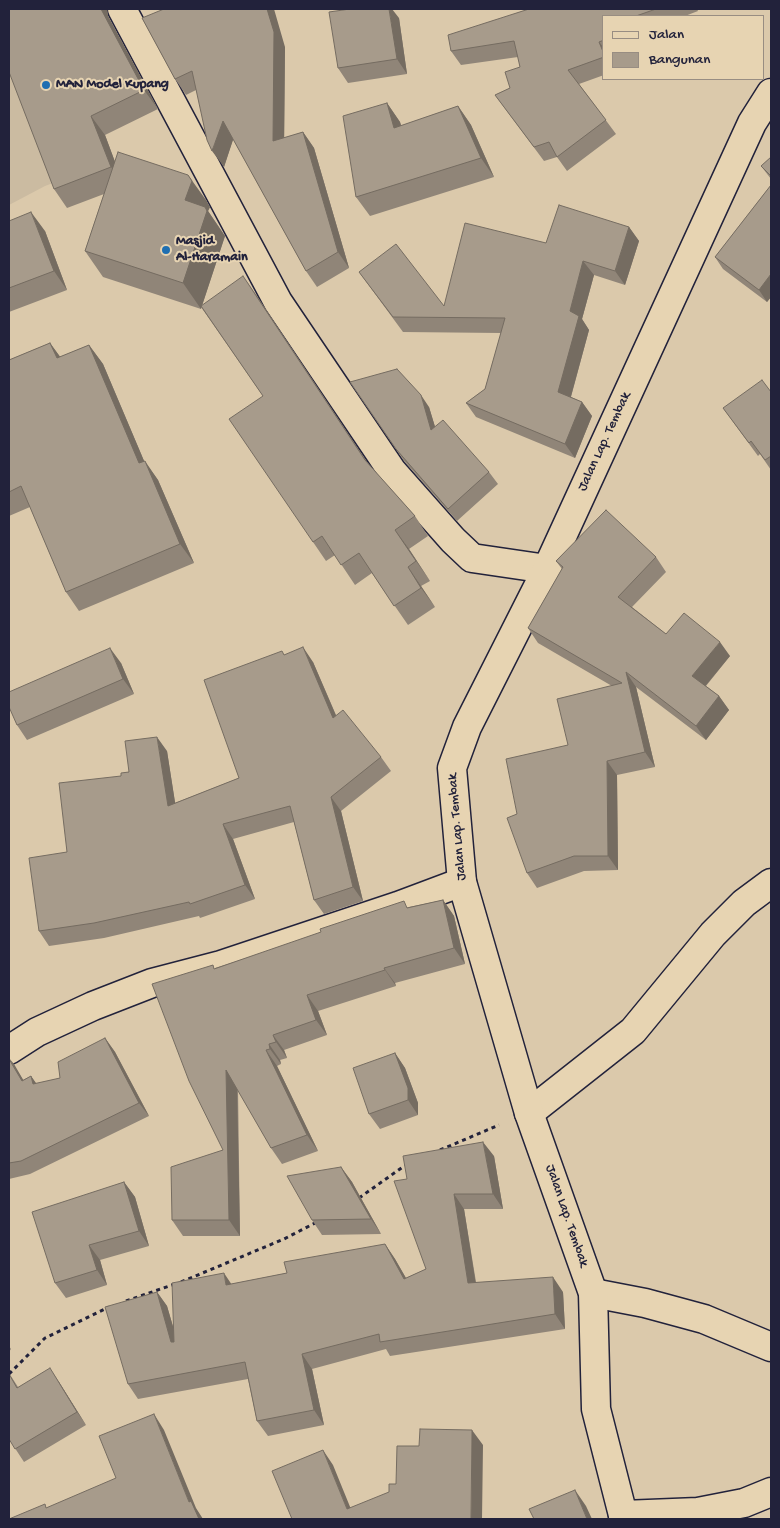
<!DOCTYPE html>
<html>
<head>
<meta charset="utf-8">
<style>
  body { margin:0 }
  #map { position:relative; width:780px; height:1528px; overflow:hidden; background:#dbc9ab; font-family:"Gochi Hand",sans-serif }
  canvas { display:block }
  .frame { position:absolute; inset:0; border:10px solid #22223b; pointer-events:none }
  .legend { position:absolute; left:602px; top:15px; width:162px; height:65px; box-sizing:border-box; background:#e7d4b2; border:1px solid #988d82; margin:0; padding:6px 9px; list-style:none; font-size:15px; color:#22223b }
  .legend li { display:flex; align-items:center; gap:10px; height:25px }
  .legend b { width:25px; border:1px solid #988d82 }
</style>
</head>
<body>
<div id="map">
<canvas width="780" height="1528"></canvas>
<div class="frame"></div>
<ul class="legend">
<li><b style="height:6px;background:#e7d4b2"></b>Jalan</li>
<li><b style="height:14px;background:#a79b8b"></b>Bangunan</li>
</ul>
</div>
<script>
const ctx = document.querySelector('canvas').getContext('2d');
ctx.lineJoin = 'round';
function fill(path, color) {
  ctx.fillStyle = color;
  ctx.fill(path, 'evenodd');
}
function poly(rows) {
  const path = new Path2D();
  for (const r of rows) {
    path.moveTo(r[0], r[1]);
    for (let i = 2; i < r.length; i += 2) path.lineTo(r[i], r[i + 1]);
  }
  return path;
}
function strokePath(path, color, width, dash) {
  ctx.strokeStyle = color;
  ctx.lineWidth = width;
  ctx.lineCap = dash ? 'butt' : 'round';
  ctx.setLineDash(dash || []);
  ctx.stroke(path);
}
function write(font, color, halo, rows, align = 'center') {
  ctx.font = font + ' "Gochi Hand",sans-serif';
  ctx.lineWidth = 4;
  ctx.setLineDash([]);
  ctx.textBaseline = 'middle';
  ctx.strokeStyle = halo;
  ctx.fillStyle = color;
  for (const [text, x, y, turn = 0] of rows) {
    ctx.save();
    ctx.translate(x, y);
    ctx.rotate((+turn || 0) * Math.PI / 180);
    ctx.textAlign = isNaN(turn) ? turn : align;
    if (halo) ctx.strokeText(text, 0, 0);
    ctx.fillText(text, 0, 0);
    ctx.restore();
  }
}
const built = poly([
  [9,9,108,162,45,186,9,205]
]);
const path = poly([
  [440,1150,499,1125],
  [359,1198,407,1164],
  [181,1282,284,1239,317,1222],
  [126,1301,175,1284],
  [9,1374,45,1338,109,1307]
]);
const street = poly([
  [122,9,278,302,392,471,453,540,472,558,547,569],
  [9,1050,37,1032,93,1006,152,983,221,965,398,906,462,882],
  [529,1113,633,1031,713,934,744,903,771,883],
  [593,1293,645,1303,704,1319,771,1347],
  [623,1515,698,1512,744,1503,771,1492]
]);
const secondary = poly([
  [624,1519,596,1409,593,1293,529,1113,462,882,452,768,467,727,547,569,752,123,771,93]
]);
const wall = poly([
  [9,9,107,9,108,16,158,109,105,135,115,162,206,200,210,207,208,211,225,236,202,305,257,296,368,464,415,516,428,536,409,549,430,581,421,586,435,607,408,625,372,573,355,585,335,555,326,561,313,542,263,396,201,307,201,309,103,277,85,251,104,194,67,208,54,189],
  [529,9,697,9,698,11,685,16,604,16,604,75,579,84,616,134,567,171,557,157,544,161,495,95,510,88,520,67,518,57,461,65,451,51],
  [142,18,285,47,284,138,303,132,314,148,349,268,317,287,306,271,233,139,224,167,196,90,186,95,175,79],
  [399,18,407,74,348,83,338,68],
  [387,103,400,122,401,126,458,106,471,125,494,177,370,216,356,197],
  [771,157,771,179,761,166],
  [771,185,771,297,767,302,723,269,715,257],
  [9,221,45,231,67,290,9,312],
  [629,227,639,241,625,285,594,275,582,319,589,330,571,397,582,402,592,416,575,458,476,417,466,403,485,389,501,333,403,332,359,272,444,306,546,243],
  [50,343,60,357,89,345,103,364,144,461,158,480,194,563,79,611,66,592,30,507,9,516,9,360],
  [350,382,429,407,435,427,489,472,498,484,457,521,404,461],
  [771,392,771,470,760,454,758,456,723,408],
  [656,557,666,572,632,607,666,634,730,656,706,686,719,696,729,710,706,740,636,687,655,767,617,775,618,870,584,871,537,888,527,873,517,814,612,686,538,643,528,628,562,569,556,561],
  [284,655,313,662,336,715,381,757,391,771,341,811,363,901,324,914,314,900,294,822,233,839,255,899,200,918,199,916,104,938,49,946,39,931,67,852,121,776,167,751,175,803,239,778],
  [121,663,134,694,27,740,17,725],
  [443,900,454,916,465,964,395,983,396,986,318,1011,327,1035,284,1050,287,1058,280,1060,281,1064,277,1066,318,1151,282,1164,271,1148,238,1089,240,1236,183,1236,172,1220,223,1150,215,968,409,907],
  [105,1038,115,1052,149,1116,30,1174,9,1179,9,1058,23,1080,31,1076,36,1084,60,1078],
  [395,1053,405,1068,418,1103,418,1115,380,1129,369,1114],
  [494,1156,503,1209,464,1209,476,1282,563,1292,565,1329,390,1356,386,1349,312,1369,324,1425,268,1436,257,1421,248,1379,138,1399,128,1384,157,1292,167,1306,174,1330,231,1284,287,1273,385,1244,395,1259,406,1278,426,1269,407,1179],
  [341,1167,352,1182,381,1234,322,1235,312,1220],
  [124,1182,135,1197,149,1246,100,1260,107,1285,66,1298,55,1283],
  [9,1346,11,1349,9,1352],
  [9,1373,18,1387,59,1382,86,1425,24,1462,9,1439]
]);
const shadedWall = poly([
  [101,9,107,9,108,16,158,109,144,90],
  [267,9,274,9,285,47,284,157,273,141],
  [389,9,392,9,399,18,407,74,397,59],
  [599,42,604,48,604,54],
  [387,103,400,122,408,147,394,128],
  [458,106,471,125,494,177,481,158],
  [91,116,105,135,124,186,111,167],
  [223,121,234,137,224,167,212,151],
  [303,132,314,148,349,268,338,252],
  [188,175,206,200,210,207,208,211,225,236,201,309,183,283,185,200],
  [31,212,45,231,67,290,54,271],
  [629,227,639,241,625,285,615,271],
  [583,261,594,275,582,319,589,330,568,407,558,392,570,311],
  [771,274,771,297,767,302,759,290],
  [243,276,257,296,379,480,365,460],
  [50,343,64,362,57,358],
  [89,345,103,364,153,482,139,463],
  [421,395,429,407,440,443,431,430],
  [582,402,592,416,575,458,565,444],
  [145,461,158,480,194,563,180,544],
  [395,530,409,549,430,581,416,561],
  [408,567,421,586,435,607,421,588],
  [720,642,730,656,702,690,692,676],
  [303,647,313,662,343,732,333,718],
  [110,648,121,663,134,694,123,679],
  [626,672,636,687,655,767,645,752],
  [719,696,729,710,706,740,696,726],
  [157,737,167,751,178,821,168,806],
  [607,761,617,775,618,870,608,856],
  [331,797,341,811,363,901,353,887],
  [223,824,233,839,255,899,245,885],
  [443,900,454,916,465,964,454,948],
  [384,968,395,983,396,986,385,970],
  [307,995,318,1011,327,1035,316,1020],
  [273,1035,284,1050,287,1058,276,1042],
  [105,1038,115,1052,149,1116,139,1103],
  [269,1044,280,1060,281,1064,270,1049],
  [266,1050,277,1066,318,1151,307,1135],
  [395,1053,405,1068,418,1103,418,1115,408,1100],
  [9,1058,14,1064,32,1095,22,1081],
  [226,1070,237,1085,240,1236,229,1220],
  [31,1076,41,1090,33,1084],
  [483,1142,494,1156,503,1209,493,1194],
  [341,1167,352,1182,381,1234,371,1219],
  [124,1182,135,1197,149,1246,139,1231],
  [454,1194,464,1209,478,1298,468,1283],
  [385,1244,395,1259,415,1294,404,1279],
  [89,1245,100,1260,107,1285,97,1270],
  [224,1273,234,1288,226,1285],
  [553,1277,563,1292,565,1329,555,1314],
  [157,1292,167,1306,182,1357,171,1342],
  [302,1354,312,1369,324,1425,314,1410],
  [50,1368,59,1382,86,1425,77,1412],
  [154,1414,164,1430,196,1508,203,1519,199,1519,189,1502],
  [472,1430,483,1445,482,1519,471,1519],
  [323,1450,333,1465,355,1519,347,1509],
  [575,1490,586,1506,592,1519,587,1519]
]);
const building = poly([
  [9,9,101,9,144,90,91,116,111,167,54,189,9,72,9,9],
  [164,9,267,9,274,32,273,141,303,132,338,252,306,271,223,121,212,151,207,140,192,71,175,79,142,18,164,9],
  [350,9,389,9,397,59,338,68,329,12,350,9],
  [529,9,656,9,636,16,604,16,604,40,599,42,604,54,604,57,568,70,606,120,557,157,549,142,534,147,495,95,510,88,505,72,520,67,514,41,451,51,448,35,529,9],
  [387,103,394,128,458,106,481,158,356,197,343,116,387,103],
  [118,152,188,175,192,181,185,200,205,207,207,211,183,283,85,251,118,152],
  [771,157,771,176,761,166,771,157],
  [771,185,771,274,759,290,715,257,771,185],
  [559,205,629,227,615,271,583,261,570,311,579,316,558,392,582,402,565,444,466,403,485,389,505,318,393,317,359,272,396,244,444,306,465,223,546,243,559,205],
  [31,212,54,271,9,288,9,221,31,212],
  [243,276,365,460,415,516,395,530,416,561,408,567,421,588,394,606,359,553,341,565,322,536,313,542,229,419,263,396,201,306,243,276],
  [50,343,57,358,89,345,139,463,145,461,180,544,66,592,21,486,9,492,9,360,50,343],
  [397,369,421,395,431,430,443,420,489,472,448,509,396,449,350,382,397,369],
  [762,380,771,392,771,456,765,460,751,441,749,443,723,408,762,380],
  [606,510,656,557,618,597,666,634,684,613,720,642,692,676,719,696,696,726,626,672,645,752,607,761,608,856,574,856,527,873,507,818,517,814,506,759,568,745,557,699,622,683,528,628,563,567,556,561,606,510],
  [303,647,333,718,343,710,381,757,331,797,353,887,314,900,290,806,223,824,245,885,190,904,189,902,94,923,39,931,29,858,67,852,59,783,121,776,121,773,129,772,125,741,157,737,168,806,239,778,204,680,282,651,284,655,303,647],
  [110,648,123,679,17,725,9,707,9,692,110,648],
  [443,900,454,948,384,968,385,970,307,995,316,1020,273,1035,276,1042,269,1044,270,1049,266,1050,307,1135,271,1148,226,1070,229,1220,172,1220,171,1167,223,1150,189,1081,152,984,213,965,214,969,321,932,320,929,404,901,407,908,443,900],
  [105,1038,139,1103,21,1161,9,1163,9,1059,22,1081,31,1076,33,1084,60,1078,58,1062,105,1038],
  [395,1053,408,1088,408,1100,369,1114,353,1068,395,1053],
  [483,1142,493,1194,454,1194,468,1283,553,1277,555,1314,380,1342,379,1334,302,1354,314,1410,257,1421,245,1362,128,1384,105,1307,157,1292,171,1342,174,1342,172,1283,224,1273,226,1285,287,1273,284,1262,385,1244,404,1279,426,1269,394,1181,407,1179,403,1156,483,1142],
  [341,1167,371,1219,312,1220,287,1176,341,1167],
  [124,1182,139,1231,89,1245,97,1270,55,1283,32,1212,124,1182],
  [50,1368,77,1412,15,1449,9,1439,9,1374,17,1388,50,1368],
  [154,1414,189,1502,191,1501,199,1519,9,1519,45,1504,46,1508,116,1478,99,1436,154,1414],
  [420,1429,472,1430,471,1519,292,1519,272,1471,323,1450,347,1509,389,1492,389,1484,396,1484,397,1446,419,1446,420,1429],
  [575,1490,587,1519,534,1519,529,1509,575,1490]
]);
const markers = [
  [46,85,5,"#1f6fb2"],
  [166,250,5,"#1f6fb2"]
];
const poiNames = [
  ["MAN Model Kupang",56,85],
  ["Masjid",176,242],
  ["Al-Haramain",176,258]
];
const streetNames = [
  ["Jalan Lap. Tembak",605,442,-65],
  ["Jalan Lap. Tembak",458,827,-95],
  ["Jalan Lap. Tembak",566,1216,71]
];
fill(built, '#cbbba1');
strokePath(street, '#22223b', 31);
strokePath(secondary, '#22223b', 31);
strokePath(path, '#22223b', 3, [4, 4]);
strokePath(street, '#e7d4b2', 28);
strokePath(secondary, '#e7d4b2', 28);
fill(wall, '#908578');
fill(shadedWall, '#756c61');
fill(building, '#a79b8b');
strokePath(building, '#756c61', 1);
for (const [x, y, r, color] of markers) {
  const dot = new Path2D();
  dot.arc(x, y, r, 0, 2 * Math.PI);
  ctx.fillStyle = color;
  ctx.fill(dot);
  strokePath(dot, '#e7d4b2', 2);
}
write('bold 14px', '#22223b', '#e7d4b2', poiNames, 'left');
write('14px', '#22223b', '#e7d4b2', streetNames);
</script>
</body>
</html>
